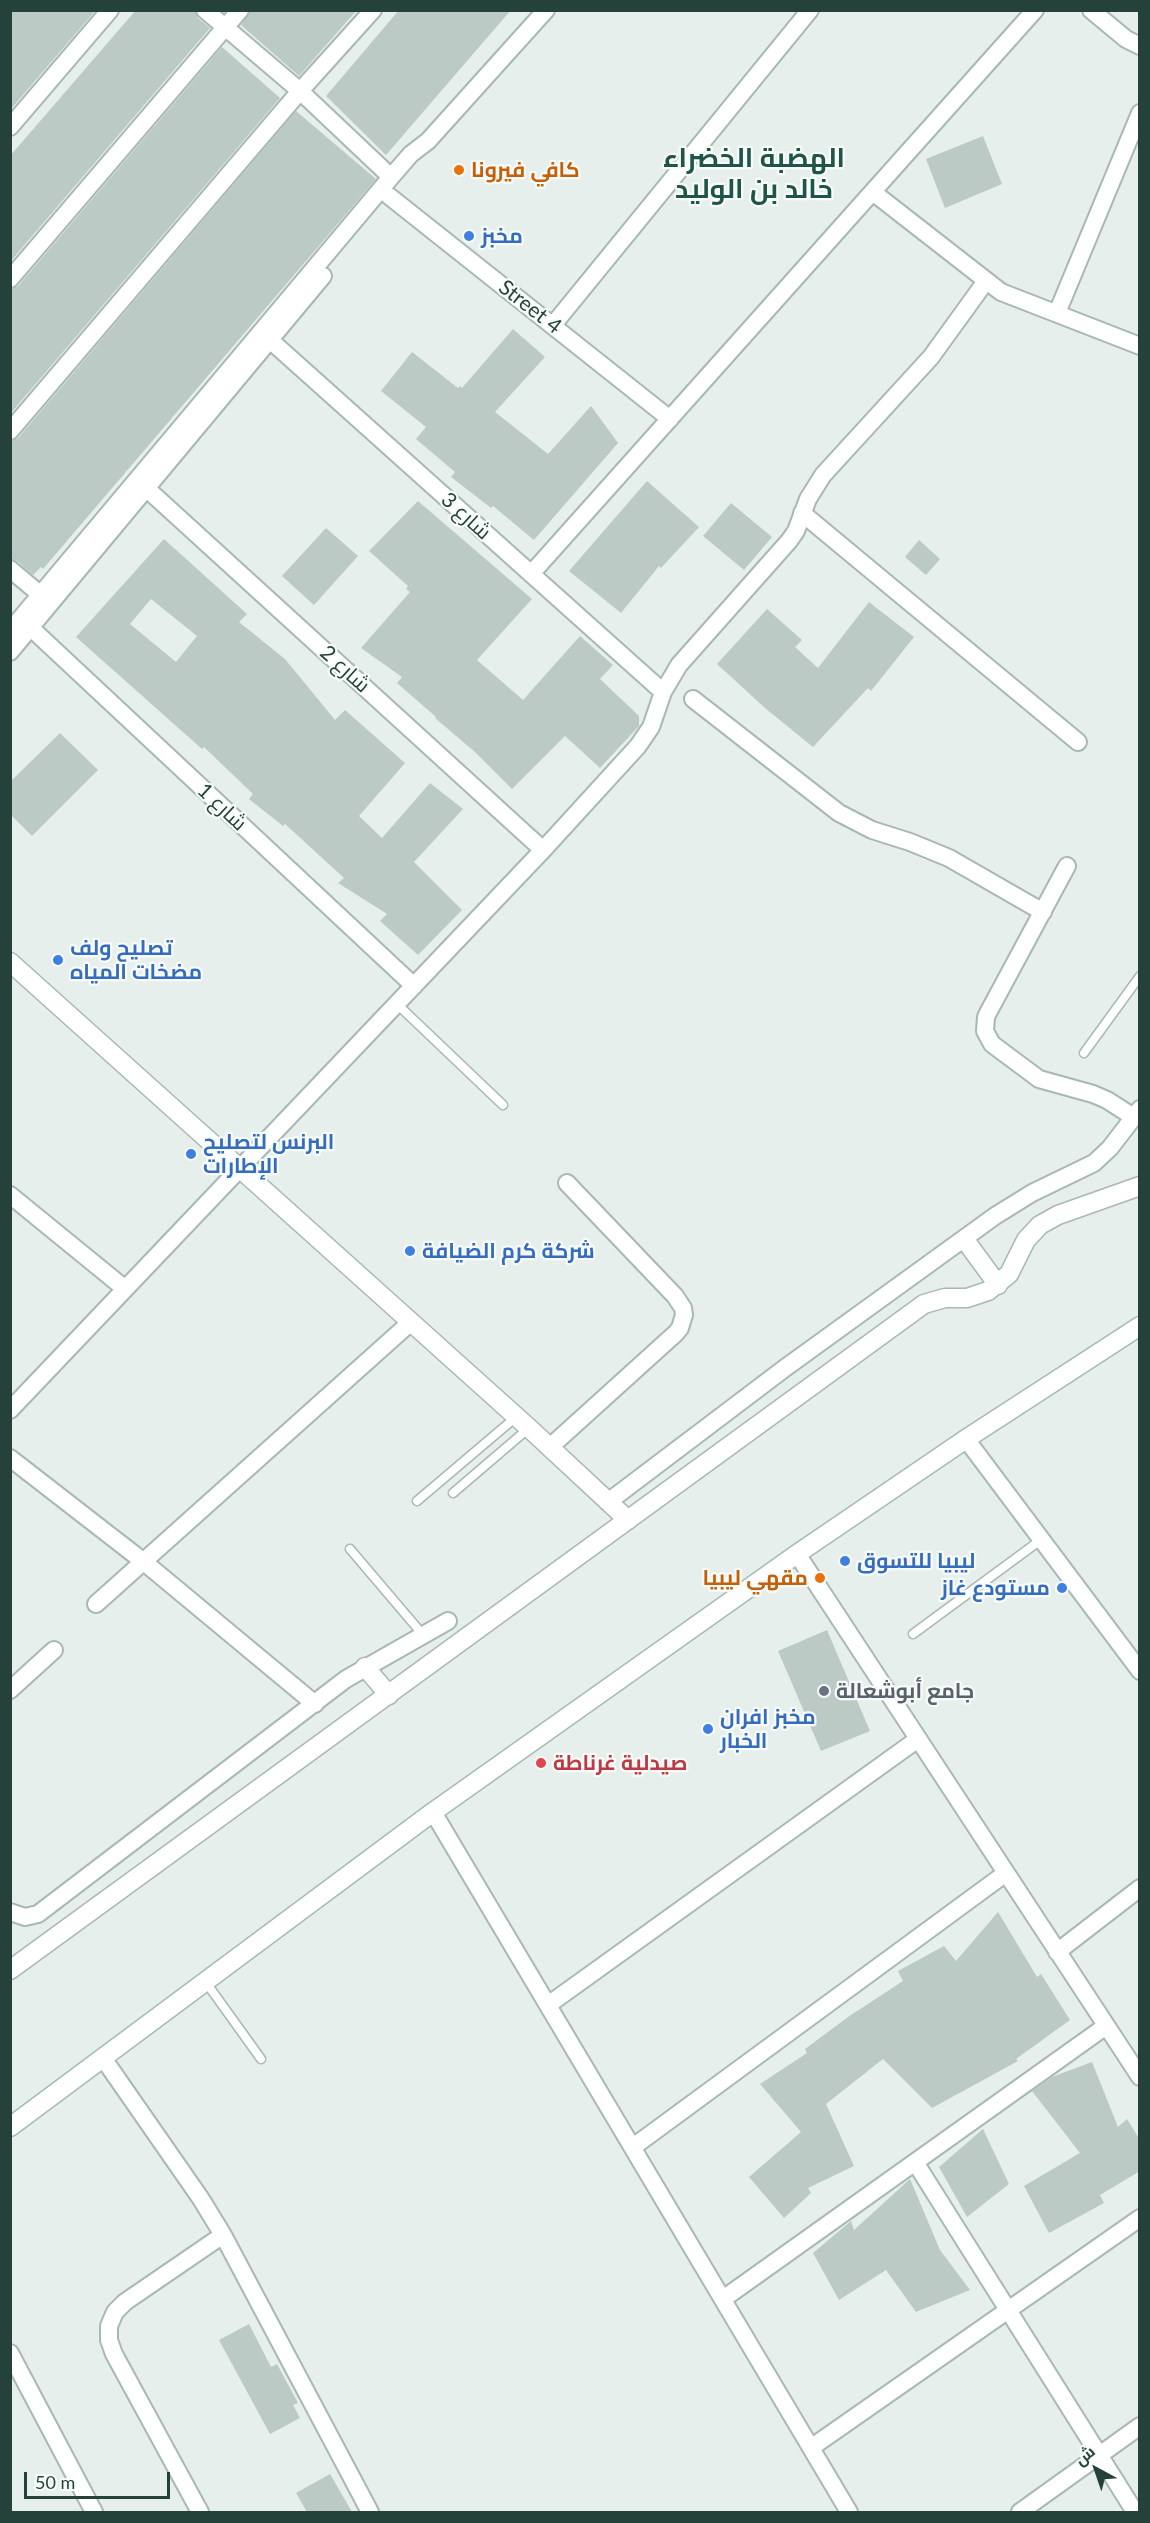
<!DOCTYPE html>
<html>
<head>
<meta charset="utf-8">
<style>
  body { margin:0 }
  #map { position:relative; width:1150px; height:2523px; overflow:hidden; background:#e6efeb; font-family:Lato,Cairo,sans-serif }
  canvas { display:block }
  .frame { position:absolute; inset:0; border:12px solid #24423a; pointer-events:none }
  .north { position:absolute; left:1066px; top:2439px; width:60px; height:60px; -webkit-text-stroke:4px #f7fbf9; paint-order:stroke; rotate:320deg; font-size:16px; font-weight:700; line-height:24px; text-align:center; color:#24423a }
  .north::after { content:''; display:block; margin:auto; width:21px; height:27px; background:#24423a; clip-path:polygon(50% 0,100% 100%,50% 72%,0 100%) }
  .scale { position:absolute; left:24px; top:2472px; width:146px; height:27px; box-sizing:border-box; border:3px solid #24423a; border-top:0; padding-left:8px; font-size:18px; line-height:21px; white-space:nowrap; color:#24423a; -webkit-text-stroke:4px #f7fbf9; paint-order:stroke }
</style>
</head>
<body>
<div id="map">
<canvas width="1150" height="2523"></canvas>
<div class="frame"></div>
<div class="north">ش</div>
<div class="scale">50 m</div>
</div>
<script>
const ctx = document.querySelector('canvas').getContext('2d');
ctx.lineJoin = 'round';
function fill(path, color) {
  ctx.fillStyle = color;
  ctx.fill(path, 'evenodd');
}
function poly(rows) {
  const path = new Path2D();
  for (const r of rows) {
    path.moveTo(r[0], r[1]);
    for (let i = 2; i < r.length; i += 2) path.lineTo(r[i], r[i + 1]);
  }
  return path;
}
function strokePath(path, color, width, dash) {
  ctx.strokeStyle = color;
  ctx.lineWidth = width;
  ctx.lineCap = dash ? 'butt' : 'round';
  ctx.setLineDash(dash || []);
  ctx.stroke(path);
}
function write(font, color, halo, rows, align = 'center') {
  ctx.font = font + ' Lato,Cairo,sans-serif';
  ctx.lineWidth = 4.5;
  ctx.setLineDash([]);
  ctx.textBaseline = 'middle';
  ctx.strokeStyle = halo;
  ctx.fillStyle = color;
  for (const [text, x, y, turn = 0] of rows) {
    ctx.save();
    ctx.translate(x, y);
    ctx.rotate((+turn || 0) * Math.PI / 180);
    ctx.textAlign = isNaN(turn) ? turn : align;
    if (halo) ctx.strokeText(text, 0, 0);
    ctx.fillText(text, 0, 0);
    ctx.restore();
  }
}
const building = poly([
  [10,10,96,10,10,110],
  [136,10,195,10,198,18,210,28,10,262,10,156],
  [250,10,357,10,299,76,241,25],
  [399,10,511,10,386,155,326,96],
  [222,47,280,98,10,414,10,289,18,286],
  [296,111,376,179,43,569,41,567,33,575,17,561,10,559,10,441,18,438],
  [983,136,1002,184,945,208,926,159],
  [513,329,545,357,495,412,548,454,591,406,618,443,534,540,493,506,491,508,451,477,455,472,416,439,426,427,381,391,412,352,458,388,460,386,462,388],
  [647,481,699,527,661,568,659,566,621,613,569,571],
  [418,501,532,599,477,660,523,700,580,636,613,665,600,679,639,716,639,726,600,768,565,736,512,789,475,752,435,718,436,717,397,683,402,677,361,648,410,592,406,589,408,586,369,551],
  [731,503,772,537,744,570,703,536],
  [326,528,358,556,314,605,282,576],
  [164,539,247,614,239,622,285,659,335,720,345,710,405,763,359,816,382,838,430,783,463,809,414,862,462,910,418,955,380,921,387,914,338,883,344,878,285,824,283,826,249,799,253,794,204,747,202,749,76,637],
  [151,599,197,636,176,662,130,624],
  [919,540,940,559,926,575,905,557],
  [869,602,914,637,871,691,868,688,813,747,765,708,717,664,767,609,802,640,795,647,818,668],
  [60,733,98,770,32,836,10,814,10,782],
  [827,1630,870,1731,821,1751,778,1651],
  [998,1912,1037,1977,1041,1974,1070,2020,1016,2059,1018,2061,932,2108,883,2059,826,2104,854,2166,808,2188,811,2193,784,2218,749,2177,801,2132,760,2084,807,2053,805,2049,848,2017,903,1981,898,1971,944,1946,956,1961],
  [1092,2062,1118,2127,1127,2119,1140,2140,1140,2171,1100,2195,1104,2203,1049,2233,1024,2186,1080,2153,1032,2091,1052,2077],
  [983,2129,1009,2184,967,2217,939,2167],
  [910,2179,940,2250,970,2290,916,2312,886,2270,839,2300,813,2253,851,2221,854,2230],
  [249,2324,271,2367,277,2364,298,2403,293,2405,300,2418,270,2434,219,2340],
  [330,2474,352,2512,307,2512,296,2493]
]);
const service = poly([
  [397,1004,503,1105],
  [1084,1053,1140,976],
  [453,1493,529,1428],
  [417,1501,516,1417],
  [350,1549,424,1636],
  [913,1634,1042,1539],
  [205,1981,261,2059]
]);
const minor = poly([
  [205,10,300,91,391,177],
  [1091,10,1126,39,1140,46],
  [10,127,110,10],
  [874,193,1001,292,1140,346],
  [389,196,670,419],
  [10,279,240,10],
  [1057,313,1140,113],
  [553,325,810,10],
  [270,340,663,692],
  [10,431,300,91,373,10],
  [146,488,543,850],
  [802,513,1078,742],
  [10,569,48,601],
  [531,574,1035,10],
  [31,628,414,986],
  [10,631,391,177,411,154,428,141,546,10],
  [10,652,323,276],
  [693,699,839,813,872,830,910,842,949,858,1043,912],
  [1067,866,989,1011,986,1017,985,1031,992,1044,1039,1079,1093,1094,1107,1100,1132,1116],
  [10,1195,124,1288],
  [10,1410,543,850,638,746,651,727,663,692,679,665,789,541,796,531,808,499,823,475,931,357,986,281],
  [966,1439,1140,1671],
  [550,1447,676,1333,680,1328,684,1315,683,1308,675,1296,567,1183],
  [10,1458,144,1562,315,1704],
  [608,1502,785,1368,995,1216,1032,1193,1094,1163,1110,1148,1140,1109],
  [797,1554,1140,2077],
  [96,1604,411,1322],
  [10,1690,54,1650],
  [433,1812,849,2512],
  [10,1912,25,1917,38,1914,346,1679,448,1621],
  [1057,1952,1140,1888],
  [548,2005,918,1739],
  [103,2058,201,2199,223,2235,370,2512],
  [633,2147,1006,1873],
  [915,2162,1135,2512],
  [723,2299,1106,2026],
  [10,2353,94,2512],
  [812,2447,1140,2218],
  [200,2512,114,2354,109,2340,109,2326,115,2312,125,2302,223,2235],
  [1020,2512,1140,2426]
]);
const tertiary = poly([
  [10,962,529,1428,628,1520],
  [965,1240,998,1285],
  [365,1667,389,1695],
  [10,1970,924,1304,945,1298,967,1298,988,1291,1009,1274,1026,1240,1040,1225,1058,1215,1140,1186]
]);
const secondary = poly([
  [10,2127,433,1812,797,1554,966,1439,1140,1326]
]);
const markers = [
  [459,170,6,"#e8710a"],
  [469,236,6,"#3f7fe0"],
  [58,960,6,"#3f7fe0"],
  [191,1154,6,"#3f7fe0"],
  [410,1251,6,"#3f7fe0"],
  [845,1561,6,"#3f7fe0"],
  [820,1578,6,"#e8710a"],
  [1062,1588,6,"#3f7fe0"],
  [824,1691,6,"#6b7280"],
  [708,1729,6,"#3f7fe0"],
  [541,1763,6,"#e0444e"]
];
const foodNames = [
  ["كافي فيرونا",471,170],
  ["مقهي ليبيا",808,1578,"right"]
];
const shopNames = [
  ["مخبز",481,236],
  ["تصليح ولف",70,948],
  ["مضخات المياه",70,972],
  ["البرنس لتصليح",203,1142],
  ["الإطارات",203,1166],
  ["شركة كرم الضيافة",422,1251],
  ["ليبيا للتسوق",857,1561],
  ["مستودع غاز",1050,1588,"right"],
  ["مخبز افران",720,1717],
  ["الخبار",720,1741]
];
const streetNames = [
  ["Street 4",530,307,38],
  ["شارع 3",466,516,42],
  ["شارع 2",345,669,42],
  ["شارع 1",222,807,43]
];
const worshipNames = [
  ["جامع أبوشعالة",836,1691]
];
const healthNames = [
  ["صيدلية غرناطة",553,1763]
];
const districtNames = [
  ["الهضبة الخضراء",754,158],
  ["خالد بن الوليد",754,189]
];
fill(building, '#bbcac4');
strokePath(service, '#a8b8b2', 11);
strokePath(minor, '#a8b8b2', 20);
strokePath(tertiary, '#a8b8b2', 21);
strokePath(secondary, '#a4bbb3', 21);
strokePath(service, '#fff', 8);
strokePath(minor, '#fff', 16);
strokePath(tertiary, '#fff', 18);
strokePath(secondary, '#fff', 18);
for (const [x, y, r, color] of markers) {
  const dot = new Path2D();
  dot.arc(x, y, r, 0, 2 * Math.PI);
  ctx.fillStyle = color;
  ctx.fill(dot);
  strokePath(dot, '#f7fbf9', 2);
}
write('bold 21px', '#c56008', '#f7fbf9', foodNames, 'left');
write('bold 21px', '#366cbe', '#f7fbf9', shopNames, 'left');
write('21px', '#24423a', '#f7fbf9', streetNames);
write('bold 21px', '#5b616d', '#f7fbf9', worshipNames, 'left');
write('bold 21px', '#be3a42', '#f7fbf9', healthNames, 'left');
write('bold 27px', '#1f5548', '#f7fbf9', districtNames);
</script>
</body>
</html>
